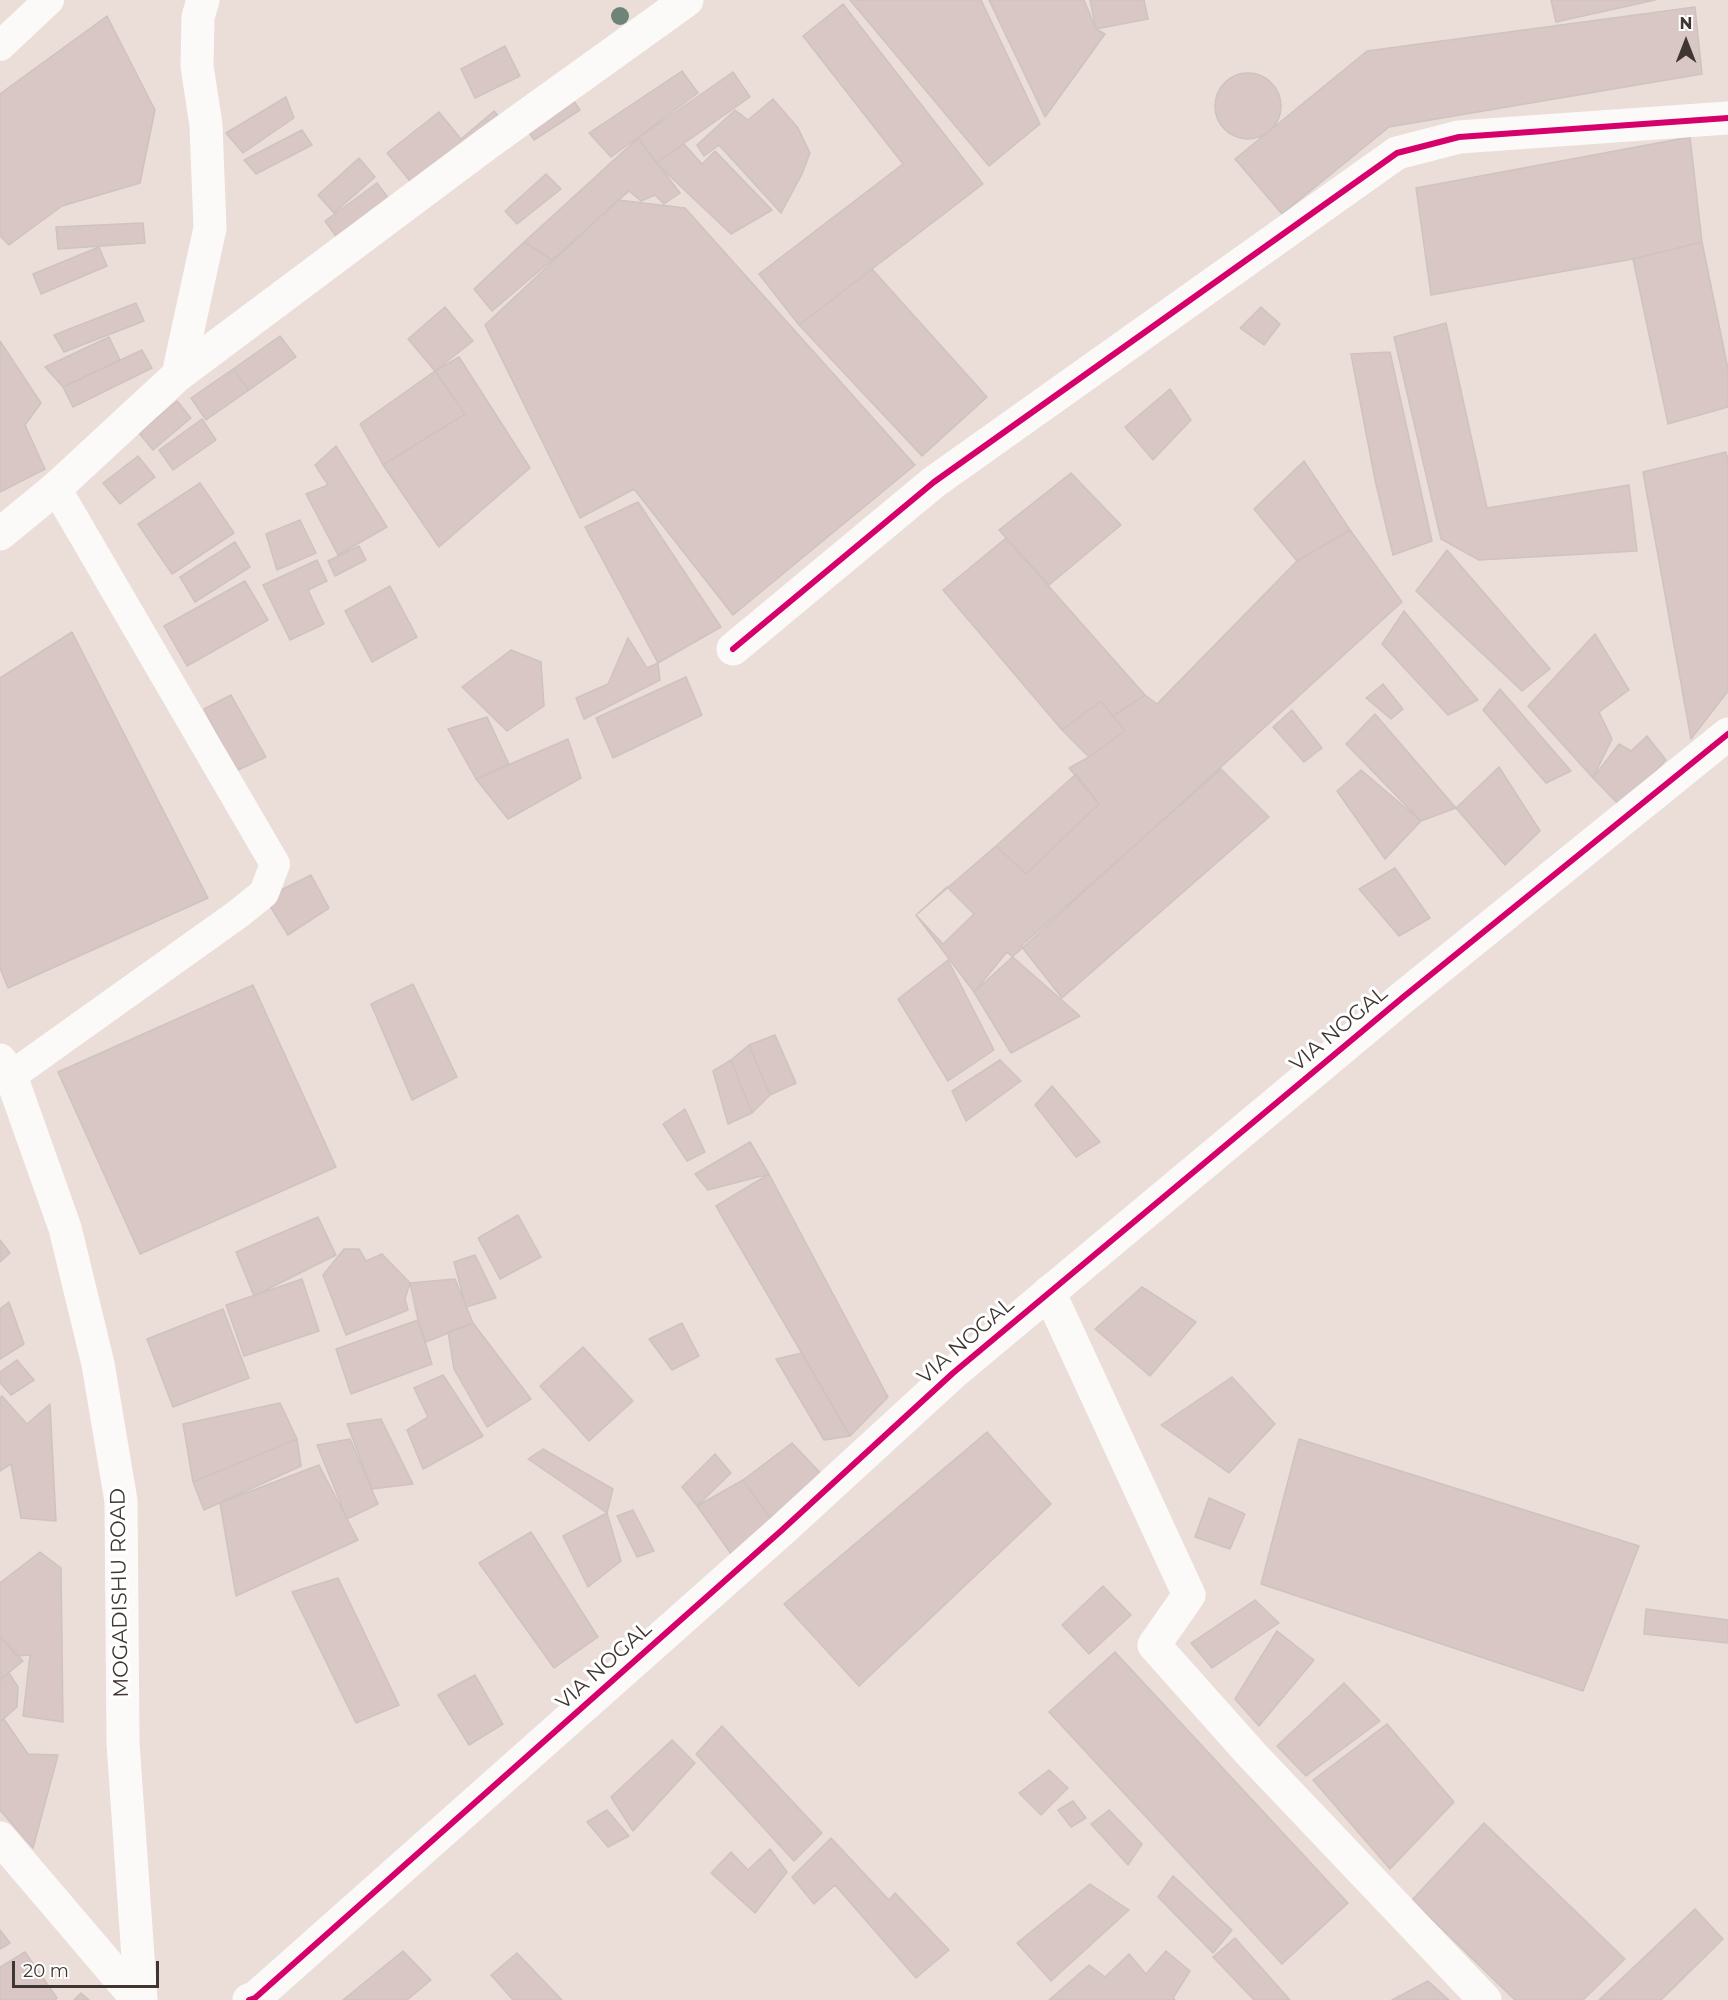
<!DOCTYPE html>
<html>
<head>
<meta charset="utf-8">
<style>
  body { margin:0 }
  #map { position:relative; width:1728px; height:2000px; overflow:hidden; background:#ebded9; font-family:Montserrat,sans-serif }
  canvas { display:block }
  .north { position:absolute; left:1656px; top:12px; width:60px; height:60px; -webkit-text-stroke:4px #fff; paint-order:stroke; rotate:0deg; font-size:16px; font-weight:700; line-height:24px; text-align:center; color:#3f3632 }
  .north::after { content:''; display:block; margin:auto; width:21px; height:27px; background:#3f3632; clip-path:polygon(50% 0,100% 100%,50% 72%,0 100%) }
  .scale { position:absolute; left:12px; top:1961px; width:147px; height:27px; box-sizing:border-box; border:3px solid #3f3632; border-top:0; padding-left:8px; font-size:18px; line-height:21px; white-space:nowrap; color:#3f3632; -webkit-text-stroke:4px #fff; paint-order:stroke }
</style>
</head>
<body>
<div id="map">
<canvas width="1728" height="2000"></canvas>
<div class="north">N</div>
<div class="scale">20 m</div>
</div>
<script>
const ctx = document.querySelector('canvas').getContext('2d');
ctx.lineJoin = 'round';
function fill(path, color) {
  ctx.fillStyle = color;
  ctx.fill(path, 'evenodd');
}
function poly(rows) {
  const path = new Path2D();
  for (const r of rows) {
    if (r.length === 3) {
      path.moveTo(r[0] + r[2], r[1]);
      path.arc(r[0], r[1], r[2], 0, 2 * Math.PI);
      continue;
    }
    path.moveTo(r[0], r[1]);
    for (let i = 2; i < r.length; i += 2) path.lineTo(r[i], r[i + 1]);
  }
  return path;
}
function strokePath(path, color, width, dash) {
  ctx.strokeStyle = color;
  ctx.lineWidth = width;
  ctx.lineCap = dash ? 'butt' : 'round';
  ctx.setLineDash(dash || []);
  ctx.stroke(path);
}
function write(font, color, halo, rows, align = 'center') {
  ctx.font = font + ' Montserrat,sans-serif';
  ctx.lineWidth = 6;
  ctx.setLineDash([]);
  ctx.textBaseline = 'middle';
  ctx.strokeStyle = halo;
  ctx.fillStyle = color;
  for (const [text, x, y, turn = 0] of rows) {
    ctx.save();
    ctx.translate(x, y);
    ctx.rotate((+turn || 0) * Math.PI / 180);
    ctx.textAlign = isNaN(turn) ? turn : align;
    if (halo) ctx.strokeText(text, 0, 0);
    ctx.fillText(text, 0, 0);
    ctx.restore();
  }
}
const building = poly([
  [850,0,981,0,1040,124,989,166,850,0],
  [989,0,1084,0,1096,29,1105,34,1045,117,989,0],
  [1090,0,1144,0,1148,19,1096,29,1090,0],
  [1551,0,1655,0,1556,22,1551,0],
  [843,4,983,184,799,325,759,274,903,164,803,36,843,4],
  [1695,7,1702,74,1389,127,1282,214,1235,159,1367,51,1695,7],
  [107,16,155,110,140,183,62,206,9,245,0,236,0,94,107,16],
  [505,46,520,76,475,98,461,69,505,46],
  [682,71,698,93,611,157,589,133,682,71],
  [733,72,750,97,656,163,638,138,733,72],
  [1248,106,33],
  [286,97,294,118,243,153,226,133,286,97],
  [571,97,580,110,534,140,525,126,571,97],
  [773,99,798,128,810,153,802,174,781,213,719,145,704,156,697,145,735,110,748,120,773,99],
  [494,111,504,123,419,192,387,153,439,112,461,139,494,111],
  [302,130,312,145,256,174,244,160,302,130],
  [1690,137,1702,242,1633,259,1431,295,1416,188,1690,137],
  [638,138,680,193,664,204,655,195,641,201,629,191,552,260,524,242,638,138],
  [684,144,702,164,715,151,772,210,731,234,656,163,684,144],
  [359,158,375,177,334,213,318,195,359,158],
  [546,174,561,189,517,224,505,211,546,174],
  [377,183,395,207,343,246,325,221,377,183],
  [618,200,685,208,915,465,733,615,634,489,580,518,485,325,618,200],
  [143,223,145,243,58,249,56,227,143,223],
  [524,242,552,260,492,311,474,289,524,242],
  [1702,242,1728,369,1728,407,1668,424,1633,259,1702,242],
  [99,247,107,266,41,294,33,274,99,247],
  [872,269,987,397,922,456,799,325,872,269],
  [136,303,144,321,64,352,54,335,136,303],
  [445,307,473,341,435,371,408,339,445,307],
  [1261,307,1280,324,1264,345,1240,328,1261,307],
  [1446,323,1487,508,1629,485,1637,551,1479,560,1441,539,1394,337,1446,323],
  [280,336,296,357,249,390,233,369,280,336],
  [109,337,120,360,63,387,45,367,109,337],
  [0,341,41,403,25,425,45,469,0,492,0,341],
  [142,350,152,368,73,407,63,387,142,350],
  [1390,352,1432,541,1393,555,1375,480,1351,354,1390,352],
  [459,357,530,468,439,547,383,465,465,414,435,371,459,357],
  [233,369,249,390,206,420,191,398,233,369],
  [435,371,465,414,383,465,360,424,435,371],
  [1170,389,1191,420,1153,460,1125,427,1170,389],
  [177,401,191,418,153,450,139,433,177,401],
  [202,419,216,440,173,470,159,450,202,419],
  [336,446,387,527,338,555,306,494,328,485,315,465,336,446],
  [1726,452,1728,460,1728,691,1691,739,1643,472,1726,452],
  [138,456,155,477,120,504,103,483,138,456],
  [1304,461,1350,530,1297,561,1254,509,1304,461],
  [1071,473,1121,525,1049,585,999,530,1071,473],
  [200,483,234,533,172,574,138,524,200,483],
  [638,502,721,627,658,663,585,527,638,502],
  [300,520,316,553,277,570,266,534,300,520],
  [1350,530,1402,602,974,992,916,915,996,846,1026,874,1099,804,1069,768,1089,757,1125,731,1113,716,1145,695,1157,704,1297,561,1350,530],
  [1006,538,1145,695,1113,716,1101,701,1062,730,943,590,1006,538],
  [235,542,250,567,195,602,180,577,235,542],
  [359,546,366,560,335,576,328,561,359,546],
  [1447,550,1550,669,1522,691,1416,591,1447,550],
  [317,560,327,581,308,590,324,624,290,640,263,585,317,560],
  [245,581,268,620,187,666,164,626,245,581],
  [390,586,417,637,372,662,345,611,390,586],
  [1404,611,1478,700,1448,715,1382,644,1404,611],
  [72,632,208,898,8,988,0,968,0,678,72,632],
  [1595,634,1629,690,1599,712,1612,739,1593,778,1528,706,1595,634],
  [628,638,647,668,658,663,660,680,584,719,576,698,608,684,628,638],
  [511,650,541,662,544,706,507,731,462,687,511,650],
  [686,677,702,715,613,758,596,718,686,677],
  [1383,684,1403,709,1391,719,1366,698,1383,684],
  [1500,689,1571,771,1546,783,1483,710,1500,689],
  [231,695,266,757,236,771,204,709,231,695],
  [1101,701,1125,731,1089,757,1062,730,1101,701],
  [1292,710,1322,748,1304,762,1273,727,1292,710],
  [1375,714,1456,808,1421,821,1346,744,1375,714],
  [487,717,509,764,476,779,448,729,487,717],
  [1647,736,1666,760,1621,807,1593,778,1619,744,1631,751,1647,736],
  [568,739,581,778,508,819,476,779,568,739],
  [1499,767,1540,831,1505,865,1456,808,1499,767],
  [1221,769,1269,817,1062,998,1021,946,1221,769],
  [1361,770,1421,821,1385,859,1337,791,1361,770],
  [1076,774,1099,804,1026,874,996,846,1076,774],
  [1395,868,1430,918,1399,936,1359,889,1395,868],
  [311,875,329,908,288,935,265,898,311,875],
  [947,887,974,914,943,944,916,915,947,887],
  [1007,952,1080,1016,1011,1053,974,992,1007,952],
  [948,960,994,1050,948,1081,898,999,948,960],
  [413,984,457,1077,412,1100,371,1004,413,984],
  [253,985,336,1167,140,1254,58,1072,253,985],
  [775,1035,796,1083,770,1095,749,1045,775,1035],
  [749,1045,770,1095,752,1113,731,1060,749,1045],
  [731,1060,752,1113,728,1124,713,1071,731,1060],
  [1000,1060,1021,1081,966,1121,952,1091,1000,1060],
  [1052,1086,1100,1142,1076,1157,1035,1105,1052,1086],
  [685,1109,705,1152,687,1161,663,1124,685,1109],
  [750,1142,769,1174,708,1190,695,1174,750,1142],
  [769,1174,888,1397,850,1436,716,1206,769,1174],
  [518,1215,541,1257,500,1279,478,1238,518,1215],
  [318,1217,336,1255,254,1296,236,1252,318,1217],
  [0,1240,10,1253,0,1262,0,1240],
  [344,1249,359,1249,366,1261,382,1254,410,1283,405,1299,408,1310,346,1335,323,1275,344,1249],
  [475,1255,496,1298,466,1307,454,1262,475,1255],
  [302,1279,319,1331,244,1356,226,1305,302,1279],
  [455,1279,473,1323,426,1342,418,1320,410,1283,455,1279],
  [1142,1287,1196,1322,1150,1376,1095,1329,1142,1287],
  [9,1302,24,1344,0,1359,0,1309,9,1302],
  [223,1309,249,1378,173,1407,147,1339,223,1309],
  [418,1320,432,1364,351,1394,336,1349,418,1320],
  [473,1323,531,1399,487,1427,454,1369,448,1332,473,1323],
  [682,1323,699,1356,672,1370,649,1339,682,1323],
  [583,1347,633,1401,589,1441,540,1386,583,1347],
  [802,1353,850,1436,824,1440,776,1359,802,1353],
  [17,1360,34,1380,11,1395,0,1383,0,1372,17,1360],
  [443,1375,483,1436,423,1469,407,1430,428,1417,414,1388,443,1375],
  [1232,1377,1275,1424,1229,1473,1161,1425,1232,1377],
  [2,1396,27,1424,50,1404,56,1521,21,1518,11,1464,0,1471,0,1398,2,1396],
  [280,1403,297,1439,193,1482,183,1424,280,1403],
  [381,1419,413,1484,372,1489,347,1424,381,1419],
  [987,1432,1051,1504,859,1686,784,1604,987,1432],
  [297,1439,301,1466,204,1510,193,1482,297,1439],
  [350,1439,378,1504,347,1519,317,1445,350,1439],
  [1299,1439,1639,1546,1583,1691,1261,1584,1299,1439],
  [792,1443,830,1483,778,1529,743,1480,792,1443],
  [543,1449,613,1489,607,1513,528,1459,543,1449],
  [715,1454,731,1473,697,1506,682,1487,715,1454],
  [319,1465,358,1540,236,1596,220,1503,319,1465],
  [743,1480,778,1529,739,1565,697,1506,743,1480],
  [1209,1498,1245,1514,1230,1549,1195,1537,1209,1498],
  [633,1510,654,1551,637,1557,617,1516,633,1510],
  [607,1513,621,1561,588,1587,563,1536,607,1513],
  [531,1532,598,1637,554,1668,479,1563,531,1532],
  [40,1552,61,1568,63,1722,23,1716,30,1655,17,1656,0,1636,0,1583,40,1552],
  [338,1578,399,1705,356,1723,292,1592,338,1578],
  [1103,1586,1131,1615,1089,1654,1062,1625,1103,1586],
  [1255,1600,1279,1623,1212,1668,1191,1643,1255,1600],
  [1646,1609,1728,1620,1728,1643,1644,1634,1646,1609],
  [1277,1631,1314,1660,1259,1726,1235,1699,1277,1631],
  [0,1636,23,1661,0,1680,0,1636],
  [1115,1652,1348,1903,1282,1964,1049,1712,1115,1652],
  [9,1673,18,1687,17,1707,0,1722,0,1680,9,1673],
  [475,1675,503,1724,469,1745,438,1695,475,1675],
  [1344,1683,1380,1721,1306,1776,1277,1746,1344,1683],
  [4,1719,28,1754,58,1755,33,1848,0,1810,0,1722,4,1719],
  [1387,1724,1454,1802,1390,1869,1313,1780,1387,1724],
  [722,1726,822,1833,794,1861,696,1754,722,1726],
  [672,1740,695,1763,633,1831,611,1797,672,1740],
  [1049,1770,1068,1788,1041,1815,1019,1793,1049,1770],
  [1073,1801,1086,1818,1071,1827,1058,1810,1073,1801],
  [607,1810,629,1836,608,1847,587,1822,607,1810],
  [1109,1810,1142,1844,1128,1865,1091,1824,1109,1810],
  [1484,1823,1625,1959,1583,2000,1515,2000,1412,1900,1484,1823],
  [831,1838,889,1900,895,1893,949,1950,916,1978,835,1885,814,1904,792,1877,831,1838],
  [770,1849,787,1872,755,1913,711,1873,731,1852,748,1870,770,1849],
  [1173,1876,1232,1930,1213,1953,1158,1897,1173,1876],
  [1090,1884,1129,1910,1051,1981,1017,1943,1090,1884],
  [1695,1909,1723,1939,1661,2000,1599,2000,1695,1909],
  [0,1930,10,1943,0,1949,0,1930],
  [1235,1938,1290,2000,1254,2000,1213,1957,1235,1938],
  [403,1951,431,1980,407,2000,343,2000,403,1951],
  [1166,1951,1190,1971,1173,1998,1175,2000,1049,2000,1089,1965,1105,1977,1129,1954,1146,1974,1166,1951],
  [25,1952,57,1998,55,2000,0,2000,0,1967,25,1952],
  [517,1953,562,2000,513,2000,491,1975,517,1953],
  [1428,1981,1449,2000,1392,2000,1428,1981],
  [81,1993,89,2000,74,2000,81,1993]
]);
const service = poly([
  [0,46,49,0],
  [11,1076,238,914,264,893,275,864,56,488]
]);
const minor = poly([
  [733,649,934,482,1397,153,1459,137,1728,118],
  [1049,1292,1189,1595,1154,1645,1253,1756,1485,2000],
  [0,1838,138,2000],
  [249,2000,255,1998,782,1530,953,1373,1402,998,1728,734]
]);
const tertiary = poly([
  [178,375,210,228,206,125,197,66,198,17,203,0],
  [0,534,56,488,178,375,488,143,687,0]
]);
const trunk = poly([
  [0,1060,11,1076,65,1228,98,1364,121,1501,123,1743,141,2000]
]);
const cycleway = poly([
  [733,649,934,482,1397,153,1459,137,1728,118],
  [249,2000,255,1998,782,1530,953,1373,1402,998,1728,734]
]);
const trees = [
  [620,16]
];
const streetNames = [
  ["VIA NOGAL",1339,1029,-40],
  ["VIA NOGAL",966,1341,-41],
  ["MOGADISHU ROAD",120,1593,-91],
  ["VIA NOGAL",604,1666,-42]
];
fill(building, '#d8c7c4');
strokePath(building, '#cec3c1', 1.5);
strokePath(service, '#fcfaf9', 30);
strokePath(minor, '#fcfaf9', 33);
strokePath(tertiary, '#fcfaf9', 33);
strokePath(trunk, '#fcfaf9', 33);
strokePath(cycleway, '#d6006c', 6);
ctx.fillStyle = '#6f8478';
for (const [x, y] of trees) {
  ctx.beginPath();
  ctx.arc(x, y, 9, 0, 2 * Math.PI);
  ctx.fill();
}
write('21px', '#3f3632', '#fff', streetNames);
</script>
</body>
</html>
